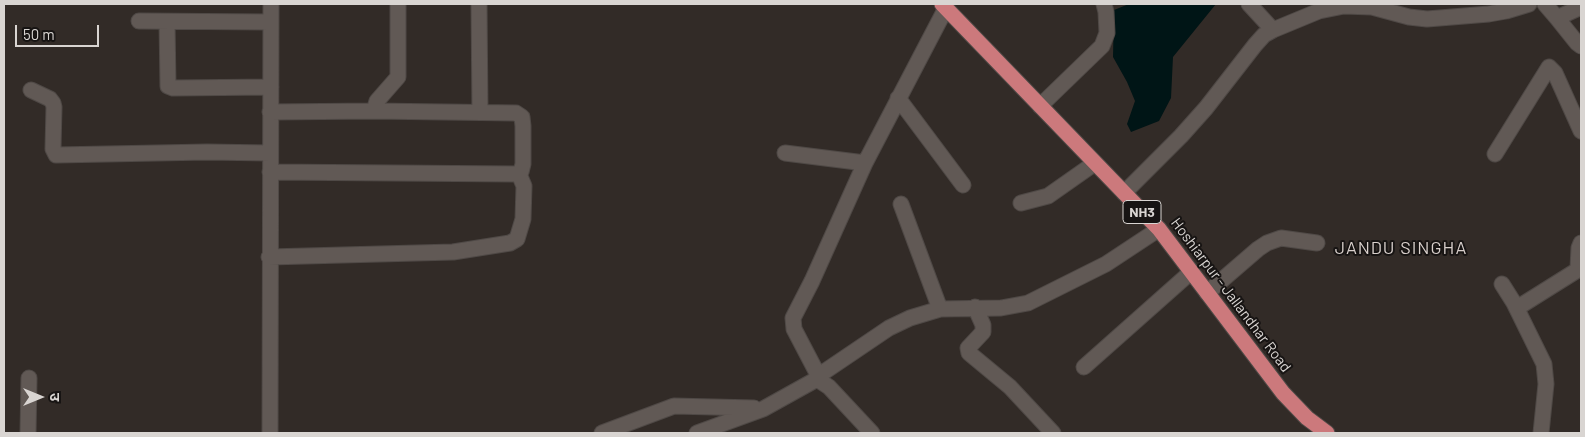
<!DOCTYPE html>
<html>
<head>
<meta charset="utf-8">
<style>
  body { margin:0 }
  #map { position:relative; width:1585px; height:437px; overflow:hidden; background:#322b27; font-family:Barlow,"Noto Sans Devanagari",sans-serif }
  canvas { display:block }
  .frame { position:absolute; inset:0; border:5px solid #d9d5d2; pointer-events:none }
  .north { position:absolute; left:15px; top:372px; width:50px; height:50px; -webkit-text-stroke:4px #171413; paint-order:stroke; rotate:90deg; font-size:14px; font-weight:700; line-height:20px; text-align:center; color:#d9d5d2 }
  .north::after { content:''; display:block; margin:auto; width:18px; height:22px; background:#d9d5d2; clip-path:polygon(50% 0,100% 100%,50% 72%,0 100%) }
  .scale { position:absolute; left:15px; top:25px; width:84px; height:22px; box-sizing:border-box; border:2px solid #d9d5d2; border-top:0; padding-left:6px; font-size:15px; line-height:18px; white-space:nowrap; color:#d9d5d2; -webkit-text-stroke:4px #171413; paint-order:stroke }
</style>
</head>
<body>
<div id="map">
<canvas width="1585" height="437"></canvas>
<div class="frame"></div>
<div class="north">उ</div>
<div class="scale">50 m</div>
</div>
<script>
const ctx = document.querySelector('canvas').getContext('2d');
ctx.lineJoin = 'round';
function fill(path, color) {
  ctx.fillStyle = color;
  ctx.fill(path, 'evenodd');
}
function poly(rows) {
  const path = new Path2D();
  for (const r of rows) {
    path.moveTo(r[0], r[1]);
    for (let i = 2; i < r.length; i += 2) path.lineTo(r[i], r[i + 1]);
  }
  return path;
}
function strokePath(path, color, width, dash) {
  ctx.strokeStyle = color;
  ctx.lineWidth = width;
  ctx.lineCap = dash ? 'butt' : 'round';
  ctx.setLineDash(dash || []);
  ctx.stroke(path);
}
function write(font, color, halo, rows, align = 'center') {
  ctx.font = font + ' Barlow,sans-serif';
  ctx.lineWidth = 4;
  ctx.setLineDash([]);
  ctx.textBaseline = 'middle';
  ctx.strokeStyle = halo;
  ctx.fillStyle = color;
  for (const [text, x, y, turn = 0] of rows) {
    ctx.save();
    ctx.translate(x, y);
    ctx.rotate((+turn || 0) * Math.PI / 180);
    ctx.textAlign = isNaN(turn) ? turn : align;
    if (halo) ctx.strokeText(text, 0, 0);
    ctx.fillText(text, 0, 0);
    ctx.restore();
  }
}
const water = poly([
  [1129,4,1216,4,1173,57,1171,98,1159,121,1131,132,1127,124,1135,101,1127,82,1113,57,1114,10]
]);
const minor = poly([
  [479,4,480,112],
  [1249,4,1273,30],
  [1545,4,1557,18,1581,7],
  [1557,18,1577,43,1581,46],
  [139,21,271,22],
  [167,22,168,86,173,88,271,87],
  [31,90,50,99,53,103,54,107,53,149,56,155,207,152,270,153],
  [898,98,963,185],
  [1040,106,1102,46,1107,33,1106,12,1104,4],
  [374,111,377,101,398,77,398,4],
  [785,153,865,163],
  [1495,154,1549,67,1555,73,1581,131],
  [270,172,517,174,521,172,523,164,523,126,522,117,516,113,374,111,270,112],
  [1124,193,1181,136,1206,108,1255,45,1264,35,1273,30,1319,11,1344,6,1372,7,1409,17,1427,19,1489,14,1506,11,1529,4],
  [1021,203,1048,196,1095,163],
  [901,204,940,309],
  [269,257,453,252,510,243,517,239,523,219,524,186,519,174],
  [1502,284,1514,303,1544,364,1546,384,1541,433],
  [1207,293,1258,249,1267,243,1281,238,1317,243],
  [975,307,983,325,983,332,968,348,969,353,1010,387,1053,433],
  [1517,308,1576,271,1578,268,1579,248,1581,243],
  [1084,367,1191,272],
  [818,376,889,328,910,318,940,309,1001,308,1028,303,1106,264,1159,229],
  [817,379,829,387,872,433],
  [28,433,29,378],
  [270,433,271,4],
  [602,433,674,406,754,408],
  [697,433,763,409,817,379,817,373,794,329,793,318,812,281,865,163,946,8]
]);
const highway = poly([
  [942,4,1159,229,1283,393,1307,418,1327,433]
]);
const shields = [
  [1142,212,38]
];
const shieldNames = [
  ["NH3",1142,212]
];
const streetNames = [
  ["Hoshiarpur - Jallandhar Road",1231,295,53]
];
const quarterNames = [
  ["JANDU SINGHA",1401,248]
];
fill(water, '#001516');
strokePath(minor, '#4f4946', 17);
strokePath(highway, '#4f4946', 17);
strokePath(minor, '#615955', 15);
strokePath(highway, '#cc797c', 15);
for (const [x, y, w] of shields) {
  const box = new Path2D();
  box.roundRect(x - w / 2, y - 11.5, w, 23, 4);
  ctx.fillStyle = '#171413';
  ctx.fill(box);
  strokePath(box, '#d9d5d2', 1);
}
write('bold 14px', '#d9d5d2', null, shieldNames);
write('15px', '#d9d5d2', '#171413', streetNames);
ctx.letterSpacing = '1px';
write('18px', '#d9d0cc', '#171413', quarterNames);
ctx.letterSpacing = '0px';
</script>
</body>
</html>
